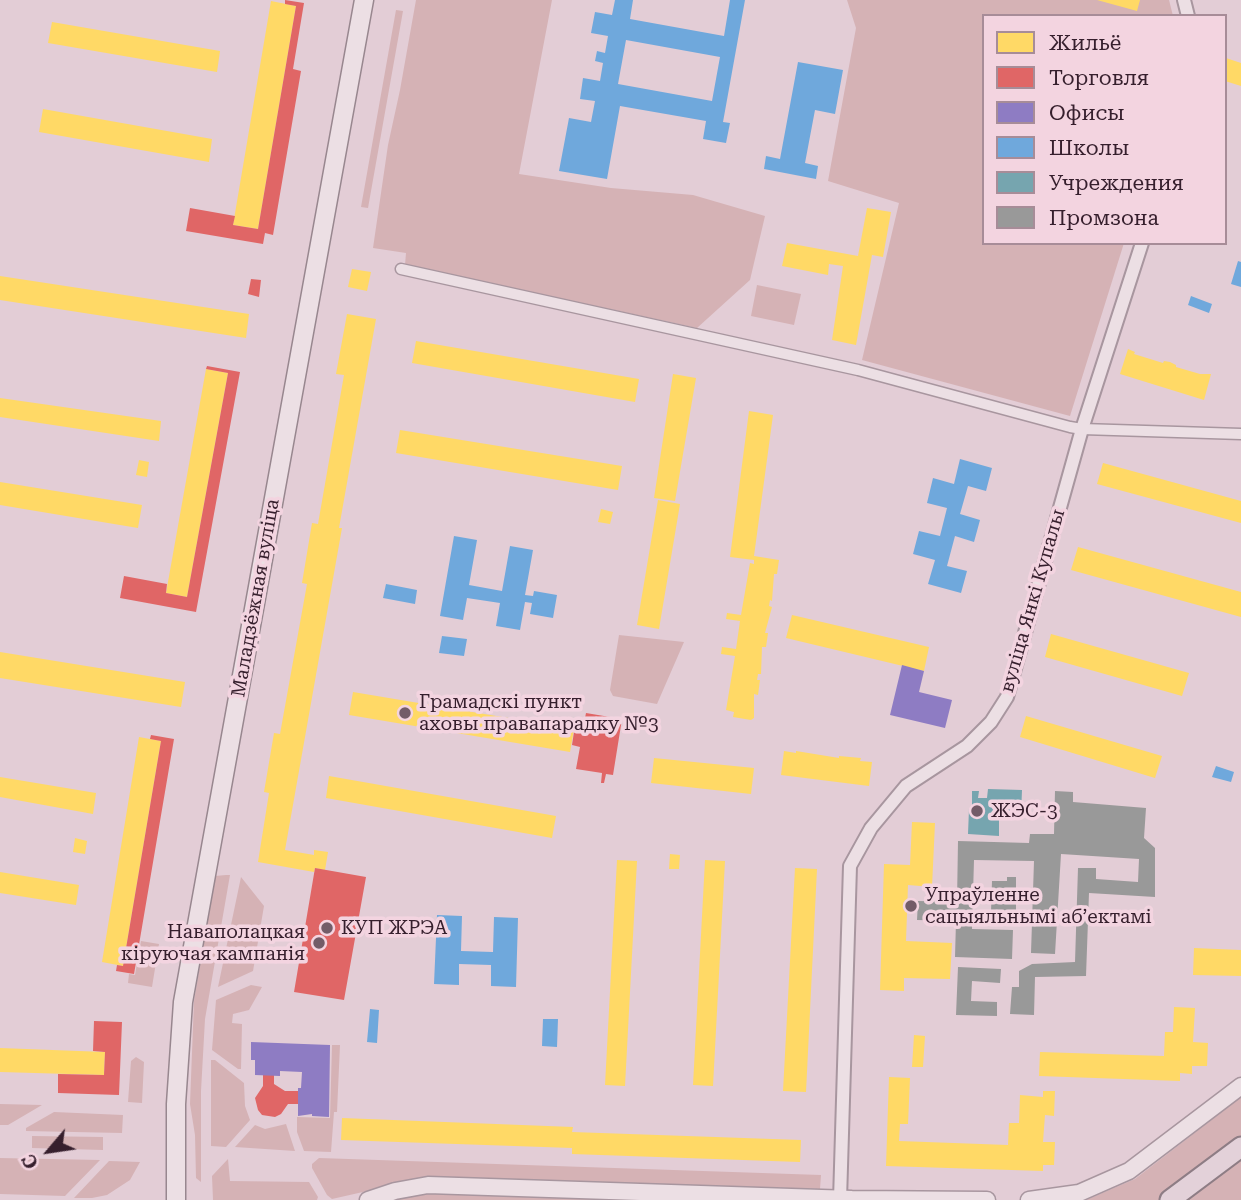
<!DOCTYPE html>
<html>
<head>
<meta charset="utf-8">
<style>
  body { margin:0 }
  #map { position:relative; width:1241px; height:1200px; overflow:hidden; background:#e3cdd6; font-family:"Roboto Serif",serif }
  canvas { display:block }
  .legend { position:absolute; left:982px; top:14px; width:245px; height:231px; box-sizing:border-box; background:#f3d4e0; border:2px solid #a78c98; margin:0; padding:9px 12px; list-style:none; font-size:21px; color:#361f2d }
  .legend li { display:flex; align-items:center; gap:14px; height:35px }
  .legend b { width:35px; border:2px solid #a78c98 }
  .north { position:absolute; left:14px; top:1116px; width:70px; height:70px; -webkit-text-stroke:5px #f3d4e0; paint-order:stroke; rotate:241deg; font-size:19px; font-weight:700; line-height:28px; text-align:center; color:#361f2d }
  .north::after { content:''; display:block; margin:auto; width:24px; height:32px; background:#361f2d; clip-path:polygon(50% 0,100% 100%,50% 72%,0 100%) }
</style>
</head>
<body>
<div id="map">
<canvas width="1241" height="1200"></canvas>
<ul class="legend">
<li><b style="height:19px;background:#ffd966"></b>Жильё</li>
<li><b style="height:19px;background:#e06666"></b>Торговля</li>
<li><b style="height:19px;background:#8e7cc3"></b>Офисы</li>
<li><b style="height:19px;background:#6fa8dc"></b>Школы</li>
<li><b style="height:19px;background:#76a5af"></b>Учреждения</li>
<li><b style="height:19px;background:#999"></b>Промзона</li>
</ul>
<div class="north">С</div>
</div>
<script>
const ctx = document.querySelector('canvas').getContext('2d');
ctx.lineJoin = 'round';
function fill(path, color) {
  ctx.fillStyle = color;
  ctx.fill(path, 'evenodd');
}
function poly(rows) {
  const path = new Path2D();
  for (const r of rows) {
    path.moveTo(r[0], r[1]);
    for (let i = 2; i < r.length; i += 2) path.lineTo(r[i], r[i + 1]);
  }
  return path;
}
function strokePath(path, color, width, dash) {
  ctx.strokeStyle = color;
  ctx.lineWidth = width;
  ctx.lineCap = dash ? 'butt' : 'round';
  ctx.setLineDash(dash || []);
  ctx.stroke(path);
}
function write(font, color, halo, rows, align = 'center') {
  ctx.font = font + ' "Roboto Serif",serif';
  ctx.lineWidth = 7;
  ctx.setLineDash([]);
  ctx.textBaseline = 'middle';
  ctx.strokeStyle = halo;
  ctx.fillStyle = color;
  for (const [text, x, y, turn = 0] of rows) {
    ctx.save();
    ctx.translate(x, y);
    ctx.rotate((+turn || 0) * Math.PI / 180);
    ctx.textAlign = isNaN(turn) ? turn : align;
    if (halo) ctx.strokeText(text, 0, 0);
    ctx.fillText(text, 0, 0);
    ctx.restore();
  }
}
const green = poly([
  [416,0,552,0,519,174,611,188,693,195,765,216,750,280,697,328,405,265,406,253,373,248,388,145,400,90],
  [847,0,1169,0,1173,16,984,16,984,243,1124,243,1070,416,862,360,899,203,828,181,856,28],
  [396,10,403,11,368,208,361,207],
  [757,285,801,294,794,325,751,316],
  [619,635,684,642,657,704,613,696,610,690],
  [226,875,230,875,205,1019,201,1091,201,1182,196,1178,195,1135,190,1104,194,1001,215,876],
  [241,877,264,906,253,971,218,987],
  [141,941,159,944,152,987,128,983,129,974,135,975],
  [251,985,262,987,249,1010,233,1014,232,1023,242,1024,241,1069,238,1069,212,1050,216,1000],
  [332,1045,340,1045,337,1112,334,1112,331,1152,304,1151,297,1132,297,1117,330,1118],
  [136,1057,144,1062,142,1103,128,1102,131,1061],
  [211,1060,215,1060,244,1083,245,1106,250,1120,226,1147,211,1146],
  [1241,1097,1241,1140,1161,1200,1086,1200,1135,1179],
  [0,1104,42,1105,8,1125,0,1125],
  [54,1112,123,1115,122,1133,26,1131,26,1128],
  [286,1124,295,1151,235,1147,255,1125,265,1129],
  [32,1136,103,1137,103,1150,32,1148],
  [1241,1153,1241,1200,1177,1200],
  [0,1158,100,1160,65,1196,0,1194],
  [319,1158,821,1175,820,1189,429,1177,332,1199,327,1195,312,1168,312,1164],
  [228,1159,230,1181,309,1182,318,1197,317,1200,213,1200,212,1176],
  [109,1161,140,1162,130,1180,107,1195,92,1198,74,1198],
  [428,1192,634,1200,387,1200]
]);
const homes = poly([
  [1097,0,1140,0,1137,11],
  [271,1,296,6,258,229,233,225],
  [52,22,220,51,217,72,48,43],
  [1226,58,1241,63,1241,86,1225,81],
  [43,109,212,139,209,162,39,132],
  [867,208,891,212,883,257,872,255,856,345,832,340,843,266,829,264,828,275,782,266,787,243,858,256],
  [352,269,371,272,367,291,348,287],
  [0,276,249,314,246,338,0,300],
  [347,314,376,319,339,528,342,528,285,850,314,855,314,850,328,852,325,870,315,868,314,872,258,862,269,793,264,792,273,739,274,733,280,734,307,584,302,583,312,523,318,524,344,375,336,374],
  [416,341,639,379,635,402,412,363],
  [1128,349,1135,352,1134,354,1163,363,1164,361,1170,362,1176,365,1176,367,1200,374,1211,374,1204,400,1120,374],
  [206,369,228,373,187,597,166,593],
  [673,374,696,378,675,501,654,498],
  [0,398,161,421,159,441,0,417],
  [749,411,773,415,754,556,779,560,777,574,774,574,772,601,770,600,769,606,772,607,765,633,768,633,766,647,762,647,761,674,758,674,757,680,760,680,758,695,754,694,754,718,751,720,733,717,734,712,726,710,735,656,721,654,722,647,736,649,740,621,726,619,727,613,741,615,750,563,754,564,754,560,730,557],
  [400,430,622,466,618,490,396,453],
  [139,460,149,462,147,477,136,475],
  [1103,463,1241,501,1241,523,1097,484],
  [0,482,142,505,138,528,0,505],
  [658,500,680,504,659,629,637,625],
  [601,509,613,512,610,524,598,522],
  [1078,547,1241,592,1241,617,1071,570],
  [792,615,929,647,924,671,786,638],
  [1051,634,1189,673,1182,696,1045,657],
  [0,652,185,682,181,707,0,678],
  [353,692,574,729,570,752,349,715],
  [1026,716,1162,756,1155,778,1020,737],
  [139,737,161,741,123,966,102,962],
  [784,751,796,753,796,751,839,758,839,756,861,758,860,761,872,762,869,786,781,775],
  [654,758,754,768,751,794,651,783],
  [329,776,556,816,552,838,326,798],
  [0,777,96,793,93,814,0,797],
  [912,822,935,823,932,887,908,885,906,941,952,943,950,979,904,978,904,991,880,990,884,864,910,865],
  [75,838,87,841,85,854,73,852],
  [670,854,680,855,679,869,669,869],
  [617,860,637,861,625,1086,605,1085],
  [705,860,725,861,713,1086,693,1085],
  [795,868,817,869,806,1092,783,1091],
  [0,872,79,885,76,905,0,893],
  [1194,948,1241,950,1241,976,1193,975],
  [1174,1007,1195,1008,1193,1042,1208,1043,1207,1066,1192,1066,1192,1074,1180,1073,1180,1081,1039,1076,1040,1052,1164,1056,1165,1032,1173,1032],
  [914,1035,925,1036,923,1067,912,1067],
  [0,1048,105,1052,104,1075,0,1072],
  [889,1077,910,1078,908,1124,900,1124,899,1141,1008,1145,1009,1123,1019,1123,1020,1095,1043,1097,1043,1091,1055,1091,1054,1116,1045,1115,1043,1142,1055,1142,1054,1165,1043,1165,1043,1171,886,1166],
  [342,1118,573,1127,572,1132,801,1140,800,1162,572,1154,572,1148,341,1140]
]);
const shops = poly([
  [285,0,304,3,293,69,301,71,273,235,265,233,263,244,186,231,190,208,235,216,233,225,258,229,296,6,285,4],
  [251,279,261,280,259,297,248,294],
  [207,366,240,372,196,612,120,598,124,576,167,584,166,593,187,597,228,373,206,369],
  [586,713,622,719,613,775,606,774,604,783,601,783,602,773,576,769,580,747,572,745,574,732,582,733],
  [151,735,174,739,134,974,116,971,117,965,123,966,161,741,150,739],
  [315,868,366,877,344,1000,294,992],
  [94,1021,122,1022,119,1095,58,1093,58,1074,104,1075,105,1052,93,1051],
  [263,1075,274,1075,274,1084,285,1091,298,1091,298,1104,288,1104,281,1114,275,1117,262,1115,258,1110,255,1098,263,1086]
]);
const offices = poly([
  [902,665,924,671,919,692,952,700,945,728,890,715],
  [251,1042,330,1045,329,1117,312,1116,312,1114,298,1116,298,1088,301,1088,302,1072,280,1071,280,1076,255,1075,255,1060,251,1060]
]);
const schools = poly([
  [615,0,633,0,630,19,724,36,730,0,745,0,723,122,730,123,726,143,703,139,706,121,620,106,607,179,559,171,569,118,591,122,595,101,580,99,583,78,600,81,603,63,595,61,597,51,605,53,608,36,591,33,595,12,612,15],
  [626,40,720,57,712,101,618,84],
  [798,62,843,70,835,114,815,110,805,163,818,166,816,179,764,169,766,156,780,159],
  [1238,261,1241,262,1241,287,1231,284],
  [1191,296,1212,304,1209,313,1188,305],
  [960,459,992,468,986,491,968,486,960,514,980,520,974,542,955,536,947,566,967,571,961,593,928,584,935,560,913,554,919,531,940,536,947,508,927,503,933,478,954,484],
  [454,536,477,540,469,585,502,591,510,546,533,550,525,595,533,596,534,591,557,595,553,618,530,614,532,603,525,602,520,630,496,626,500,603,467,598,463,620,440,616],
  [386,584,417,590,415,604,383,598],
  [442,636,467,639,464,656,439,653],
  [1216,766,1234,772,1231,782,1212,777],
  [437,915,462,916,461,951,493,952,494,917,518,918,516,987,491,986,491,965,459,964,459,985,434,984],
  [370,1009,379,1010,377,1043,367,1042],
  [543,1019,558,1019,557,1047,542,1046]
]);
const public = poly([
  [988,789,1022,790,1021,815,1014,815,1014,812,999,811,999,836,968,834,969,809,972,809,972,791,979,791,978,798,987,798]
]);
const industry = poly([
  [1055,791,1073,792,1073,802,1146,808,1144,838,1155,848,1155,897,1089,893,1086,976,1035,977,1034,1015,1010,1014,1012,987,1019,987,1019,971,1032,964,1075,962,1078,868,1096,868,1096,879,1138,882,1139,859,1061,854,1055,954,1031,953,1034,861,974,860,972,929,1013,930,1012,959,955,957,956,921,917,920,918,901,957,902,958,841,1029,843,1030,834,1054,834],
  [1007,877,1016,877,1016,912,991,912,992,881,1007,881],
  [958,967,1001,969,1000,983,972,981,971,1001,997,1002,997,1016,956,1015]
]);
const pedestrian = poly([
  [401,269,858,370,1070,427,1082,429,1241,434]
]);
const minor = poly([
  [1184,0,1188,16],
  [840,1200,850,866,871,828,906,786,967,746,991,722,1007,697,1082,429,1142,243]
]);
const tertiary = poly([
  [368,1200,395,1191,428,1185,852,1199,987,1200],
  [1029,1200,1079,1193,1129,1171,1241,1086]
]);
const secondary = poly([
  [176,1200,176,1104,183,1002,364,0]
]);
const primary = poly([
  [1170,1200,1241,1147]
]);
const markers = [
  [405,713,7,"#735c68"],
  [977,811,7,"#735c68"],
  [911,906,7,"#735c68"],
  [327,928,7,"#735c68"],
  [319,943,7,"#735c68"]
];
const streetNames = [
  ["Маладзёжная вуліца",256,598,-80],
  ["вуліца Янкі Купалы",1033,601,-74]
];
const poiNames = [
  ["Грамадскі пункт",419,702],
  ["аховы правапарадку №3",419,724],
  ["ЖЭС-3",991,811],
  ["Упраўленне",925,895],
  ["сацыяльнымі абʼектамі",925,917],
  ["КУП ЖРЭА",341,928],
  ["Наваполацкая",305,932,"right"],
  ["кіруючая кампанія",305,954,"right"]
];
fill(green, '#d5b2b5');
fill(homes, '#ffd966');
fill(shops, '#e06666');
fill(offices, '#8e7cc3');
fill(schools, '#6fa8dc');
fill(public, '#76a5af');
fill(industry, '#999');
strokePath(pedestrian, '#a8969f', 13);
strokePath(minor, '#a8969f', 16);
strokePath(tertiary, '#a8969f', 19);
strokePath(secondary, '#98878f', 21);
strokePath(primary, '#8e7d85', 23);
strokePath(pedestrian, '#ecdfe4', 10);
strokePath(minor, '#ecdfe4', 12);
strokePath(tertiary, '#ecdfe4', 16);
strokePath(secondary, '#ecdfe4', 18);
strokePath(primary, '#e3d1d9', 19);
for (const [x, y, r, color] of markers) {
  const dot = new Path2D();
  dot.arc(x, y, r, 0, 2 * Math.PI);
  ctx.fillStyle = color;
  ctx.fill(dot);
  strokePath(dot, '#f3d4e0', 2.5);
}
write('19px', '#361f2d', '#f3d4e0', streetNames);
write('19px', '#361f2d', '#f3d4e0', poiNames, 'left');
</script>
</body>
</html>
